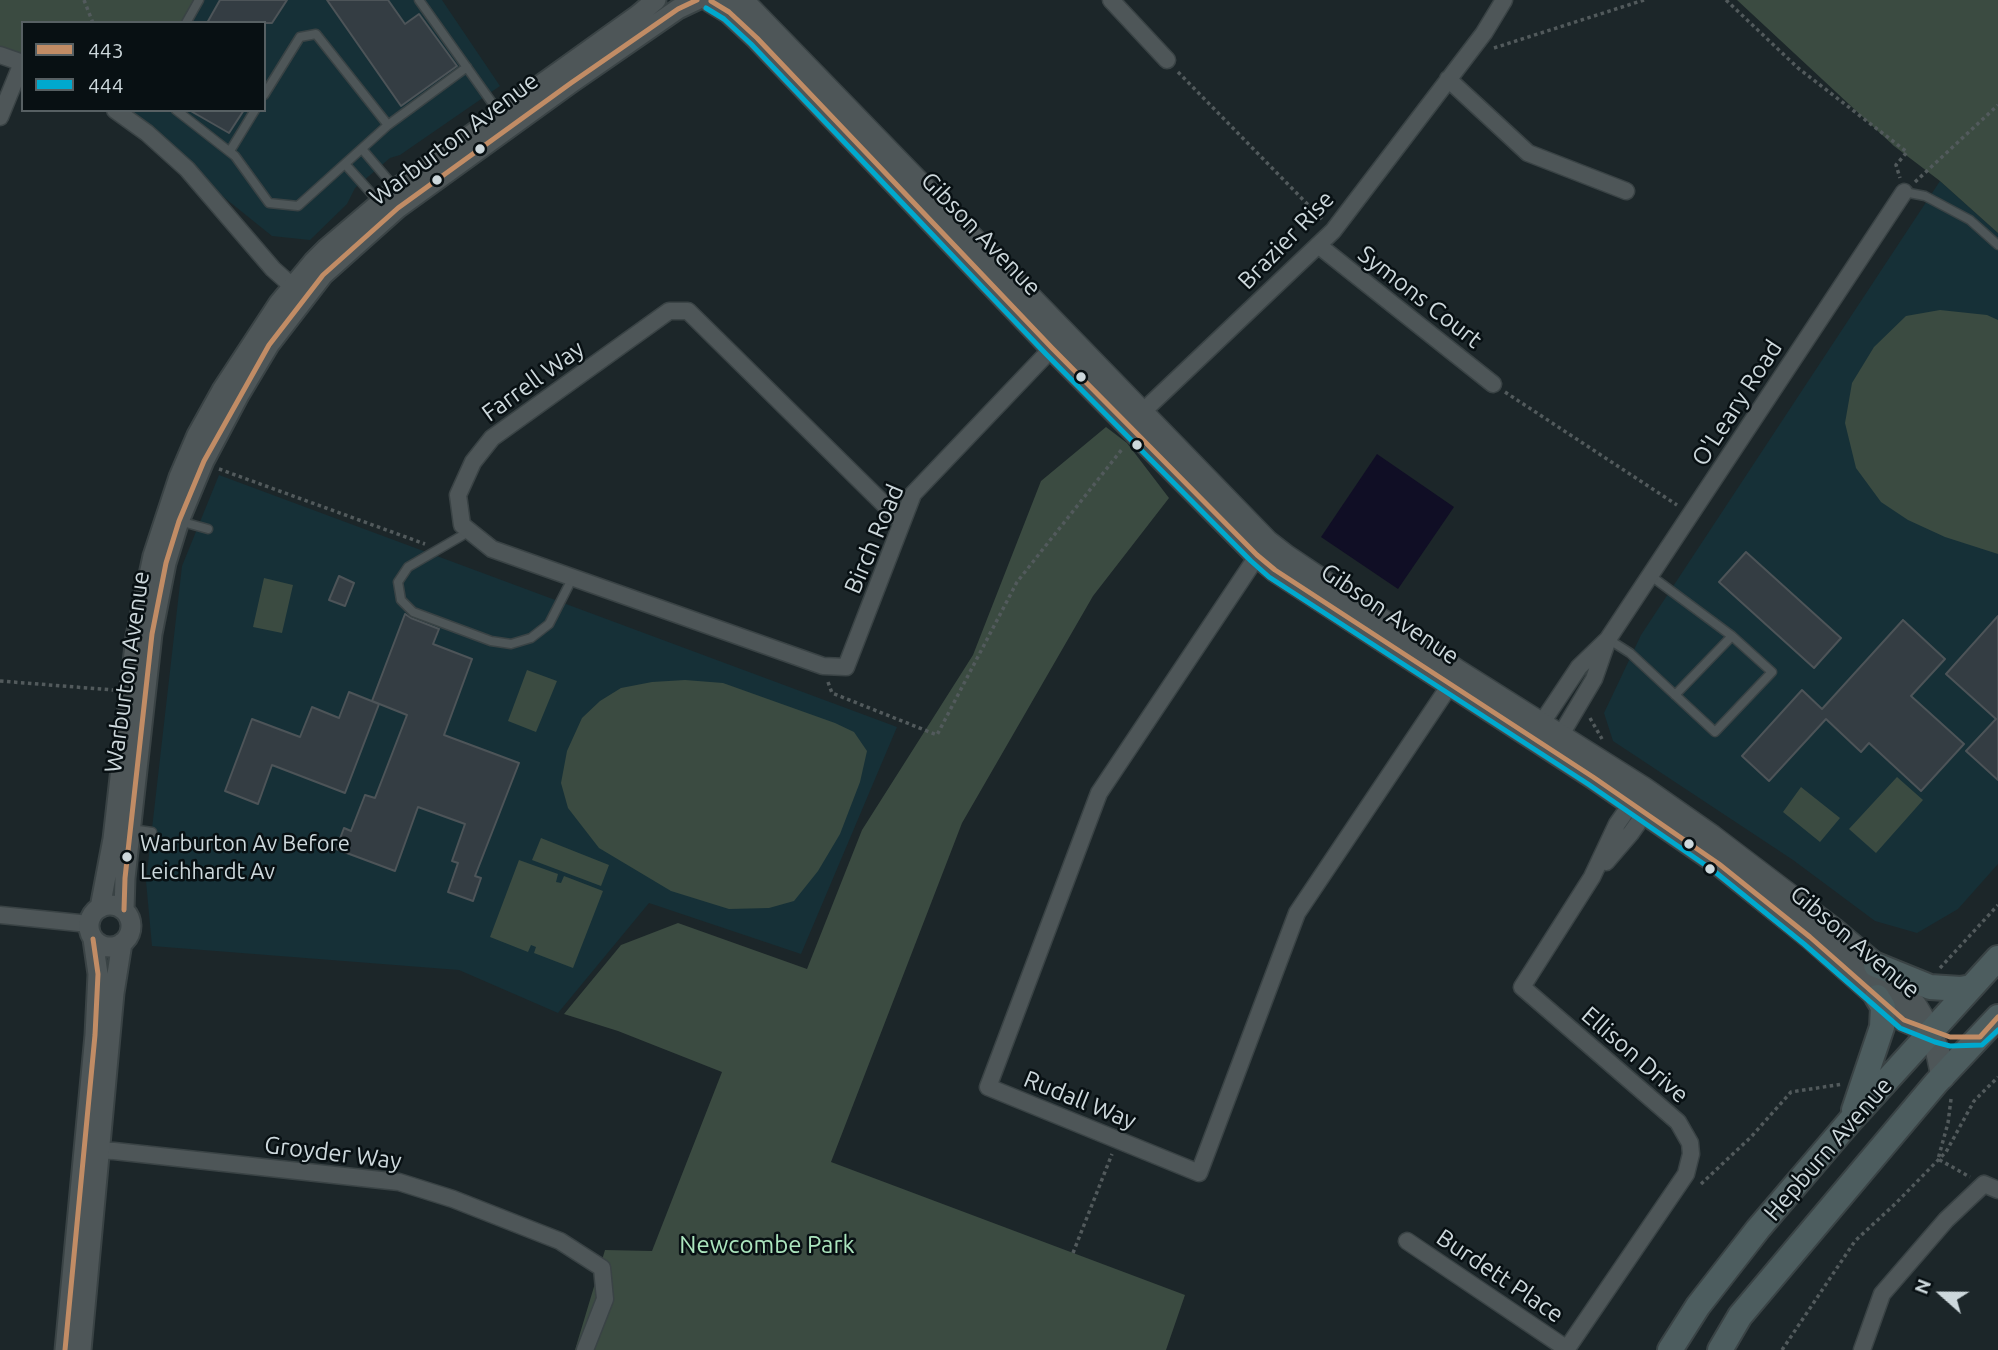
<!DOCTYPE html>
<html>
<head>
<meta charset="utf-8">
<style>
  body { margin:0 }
  #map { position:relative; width:1998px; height:1350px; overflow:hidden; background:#1c2629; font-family:Ubuntu,sans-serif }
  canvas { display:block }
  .legend { position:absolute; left:21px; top:21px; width:245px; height:91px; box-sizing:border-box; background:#081013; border:2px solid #576063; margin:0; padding:9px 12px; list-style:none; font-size:21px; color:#cdd8dc }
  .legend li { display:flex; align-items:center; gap:14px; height:35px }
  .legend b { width:35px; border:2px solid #576063 }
  .north { position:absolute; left:1907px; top:1259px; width:70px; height:70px; -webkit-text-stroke:5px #081013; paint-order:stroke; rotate:291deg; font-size:19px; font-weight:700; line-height:28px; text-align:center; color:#cdd8dc }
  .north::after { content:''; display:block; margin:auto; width:24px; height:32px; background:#cdd8dc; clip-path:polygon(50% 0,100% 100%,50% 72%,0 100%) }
</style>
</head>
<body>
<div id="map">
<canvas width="1998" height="1350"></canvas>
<ul class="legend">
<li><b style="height:9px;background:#c18c65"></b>443</li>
<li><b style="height:9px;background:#00a9ce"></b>444</li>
</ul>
<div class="north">N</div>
</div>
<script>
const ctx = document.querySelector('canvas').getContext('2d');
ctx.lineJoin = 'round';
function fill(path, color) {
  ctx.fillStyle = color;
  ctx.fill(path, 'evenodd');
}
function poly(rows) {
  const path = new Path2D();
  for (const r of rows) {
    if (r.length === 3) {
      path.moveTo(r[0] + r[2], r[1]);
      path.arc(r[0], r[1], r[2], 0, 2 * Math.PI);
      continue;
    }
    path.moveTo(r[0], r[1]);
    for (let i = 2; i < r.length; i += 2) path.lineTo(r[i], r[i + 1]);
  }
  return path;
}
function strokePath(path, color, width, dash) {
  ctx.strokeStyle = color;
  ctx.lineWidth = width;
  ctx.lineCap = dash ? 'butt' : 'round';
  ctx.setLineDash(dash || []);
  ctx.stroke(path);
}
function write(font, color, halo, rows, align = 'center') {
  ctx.font = font + ' Ubuntu,sans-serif';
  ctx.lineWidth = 5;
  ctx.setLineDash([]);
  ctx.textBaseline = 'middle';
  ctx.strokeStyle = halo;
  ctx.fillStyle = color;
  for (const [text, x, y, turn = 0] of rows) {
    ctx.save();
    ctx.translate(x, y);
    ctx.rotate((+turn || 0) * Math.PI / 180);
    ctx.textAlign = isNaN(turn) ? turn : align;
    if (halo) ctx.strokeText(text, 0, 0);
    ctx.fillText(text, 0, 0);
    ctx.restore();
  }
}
const built = poly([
  [202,0,442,0,500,86,400,155,390,158,355,188,347,204,310,240,272,236,119,113,121,110,264,110,264,23,188,23],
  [1940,181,1998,233,1998,864,1958,909,1917,933,1875,921,1793,860,1613,741,1604,713,1641,635],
  [219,475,897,727,801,954,649,903,558,1013,459,970,152,946,146,881,182,566]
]);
const green = poly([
  [0,0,202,0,188,23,23,23,23,63,0,55],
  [1737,0,1998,0,1998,233,1940,181,1894,146],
  [1940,310,1987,315,1998,320,1998,554,1945,537,1908,520,1881,502,1856,468,1845,423,1852,383,1874,347,1906,316],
  [1106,427,1127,443,1169,498,1093,596,962,823,831,1162,1185,1295,1166,1350,575,1350,605,1250,652,1251,722,1072,618,1031,564,1014,621,945,678,923,807,969,862,830,973,655,1041,481],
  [264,578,293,585,282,633,253,627],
  [527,670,557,681,536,732,508,721],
  [685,680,723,683,835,723,854,732,867,751,860,782,840,834,818,871,794,901,769,908,729,909,671,891,599,848,568,808,561,783,567,751,582,718,600,701,621,688,652,682],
  [1897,777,1923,800,1876,853,1849,829],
  [1801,787,1840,818,1820,842,1783,812],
  [541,838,609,865,601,886,532,860],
  [519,860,558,874,556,882,561,883,564,876,603,891,573,968,534,953,536,947,531,945,528,952,490,937]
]);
const water = poly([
  [1377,454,1454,507,1398,589,1321,537]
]);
const building = poly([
  [220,0,287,0,272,23,207,23,220,0],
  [327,0,388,0,405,24,419,14,457,66,401,106,327,0],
  [189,110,244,110,229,133,189,110],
  [1746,552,1841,638,1814,668,1719,582,1746,552],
  [339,576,354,583,345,606,329,600,339,576],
  [405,614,411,618,439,629,433,644,472,659,444,735,519,763,475,876,481,878,473,901,448,892,458,863,452,861,465,824,418,807,395,871,336,849,344,828,351,831,365,795,375,798,407,715,372,701,405,614],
  [1998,616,1998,780,1966,751,1996,719,1946,674,1998,616],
  [1903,620,1945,659,1911,696,1964,744,1921,791,1869,743,1861,752,1826,719,1769,781,1742,756,1802,690,1822,709,1903,620],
  [349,692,379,704,345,793,272,765,258,804,225,791,252,719,300,737,312,707,339,718,349,692]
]);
const path = poly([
  [84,0,93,23],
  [1726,0,1798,68,1907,152,1896,165,1900,178],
  [1494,48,1644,0],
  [1178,72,1322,219],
  [1915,182,1998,105],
  [1505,392,1677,505],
  [219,469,425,544],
  [0,681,113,690],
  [828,682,832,693,937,735,1017,582,1123,448],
  [1590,718,1602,739],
  [1940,968,1998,905],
  [1951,1099,1948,1123,1938,1159,1970,1177],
  [1701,1184,1751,1137,1791,1092,1843,1084],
  [1073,1253,1112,1154],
  [1782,1350,1855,1241,1895,1204,1946,1152,1974,1101,1998,1077]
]);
const service = poly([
  [419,0,500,114],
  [186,23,199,0],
  [264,95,300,37,316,34,388,125],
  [176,110,235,156,269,203,298,206,388,125,467,67],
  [362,149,396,189],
  [230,151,255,110],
  [345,164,380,203],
  [1904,192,1925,196,1970,220,1998,245],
  [179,521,208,529],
  [470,531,408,567,398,582,401,600,413,612,491,641,511,644,531,638,549,624,573,577],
  [1608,639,1630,653,1715,732,1772,672,1732,636,1651,576],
  [1675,695,1732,636],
  [131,829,152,832]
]);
const minor = poly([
  [1111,0,1167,60],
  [0,55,23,63],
  [1448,79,1528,153,1626,191],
  [115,110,147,133,187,169,273,269,300,293],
  [0,117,22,63],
  [1318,245,1493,384],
  [1135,419,1333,231,1484,33,1504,0],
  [902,522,688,311,669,311,492,438,473,462,458,495,462,525,492,549,823,666,846,667,913,494,1058,342],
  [1262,549,1099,793,988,1087,1199,1173,1297,913,1456,676],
  [1535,733,1579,667,1608,639,1904,192],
  [1556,743,1594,679,1607,642],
  [1606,862,1631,833,1650,806],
  [0,915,89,924],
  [87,1150,114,1151,399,1182,453,1199,560,1241,602,1268,605,1299,585,1350],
  [1407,1241,1567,1349],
  [1566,1350,1686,1174,1691,1154,1690,1143,1678,1122,1522,987,1592,877,1617,824,1636,797],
  [1862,1350,1882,1294,1946,1220,1984,1184,1998,1190]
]);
const tertiary = poly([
  [110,926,21],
  [100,908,113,839,136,636,153,556,179,477,197,435,222,390,279,303,313,262,327,248,401,185,638,15,656,0],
  [124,910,125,878,152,634,166,563,179,521,204,461,239,395,269,345,323,275,398,208,571,83,678,9,697,0],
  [65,1350,95,1035,98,974,93,939],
  [81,1350,114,993,122,943]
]);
const secondary = poly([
  [741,0,1267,542,1285,556,1458,672,1642,788,1712,837,1833,929,1876,965,1915,1006,1930,1031,1938,1053,1943,1077],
  [711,1,729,12,757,38,1052,348,1257,555,1275,570,1593,777,1719,864,1810,937,1904,1020,1930,1031]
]);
const primary = poly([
  [1876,965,1930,987,1961,989,1971,987],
  [1854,1110,1882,1027,1883,1007,1877,997],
  [1670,1350,1698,1306,1758,1229,1850,1121,1998,958],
  [1720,1350,1740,1316,1936,1083,1998,1017]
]);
const bus1 = poly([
  [711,1,729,12,757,38,1052,348,1257,555,1275,570,1593,777,1719,864,1810,937,1904,1020,1950,1037,1980,1037,1998,1017],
  [124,910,125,878,152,634,166,563,179,521,204,461,269,345,323,275,398,208,571,83,678,9,697,0],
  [65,1350,95,1035,98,974,93,939]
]);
const bus2 = poly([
  [706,8,724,19,751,44,1046,354,1251,561,1269,577,1588,784,1714,871,1804,944,1900,1028,1935,1042,1950,1046,1982,1045,1998,1030]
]);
const markers = [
  [480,149,6,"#cdd8dc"],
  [437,180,6,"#cdd8dc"],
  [1081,377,6,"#cdd8dc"],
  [1137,445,6,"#cdd8dc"],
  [1689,844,6,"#cdd8dc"],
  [127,857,6,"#cdd8dc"],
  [1710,869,6,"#cdd8dc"]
];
const busNames = [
  ["Warburton Av Before",140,844],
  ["Leichhardt Av",140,872]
];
const streetNames = [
  ["Warburton Avenue",454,139,-37],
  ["Gibson Avenue",981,234,46],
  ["Brazier Rise",1286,240,-46],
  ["Symons Court",1420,297,38],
  ["Farrell Way",533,381,-36],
  ["O'Leary Road",1737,403,-57],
  ["Birch Road",874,539,-67],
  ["Gibson Avenue",1390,614,34],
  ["Warburton Avenue",127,672,-82],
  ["Gibson Avenue",1855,942,40],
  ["Ellison Drive",1635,1055,41],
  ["Rudall Way",1080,1100,22],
  ["Hepburn Avenue",1828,1149,-49],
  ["Groyder Way",333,1153,7],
  ["Burdett Place",1500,1276,34]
];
const parkNames = [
  ["Newcombe Park",767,1245]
];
fill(built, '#163037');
fill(green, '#3b4b41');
fill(water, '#100e25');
fill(building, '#343d43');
strokePath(building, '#4d5458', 2);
strokePath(service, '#3a4345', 11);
strokePath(minor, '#3a4345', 19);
strokePath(tertiary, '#3a4345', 23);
strokePath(secondary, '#3a4345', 26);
strokePath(primary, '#3a4345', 28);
strokePath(path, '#525a5c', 3.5, [3.5, 3.5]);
strokePath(service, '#4e5658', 8);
strokePath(minor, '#4e5658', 16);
strokePath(tertiary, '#4e5658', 19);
strokePath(secondary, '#4e5658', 23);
strokePath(primary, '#4d5d5f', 24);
strokePath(bus1, '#c18c65', 5);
strokePath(bus2, '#00a9ce', 5);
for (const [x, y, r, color] of markers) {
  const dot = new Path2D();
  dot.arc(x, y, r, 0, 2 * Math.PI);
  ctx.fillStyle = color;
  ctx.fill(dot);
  strokePath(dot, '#081013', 2.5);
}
write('22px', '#cdd8dc', '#081013', busNames, 'left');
write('24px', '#cdd8dc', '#081013', streetNames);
write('24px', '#ace6be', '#081013', parkNames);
</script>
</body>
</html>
